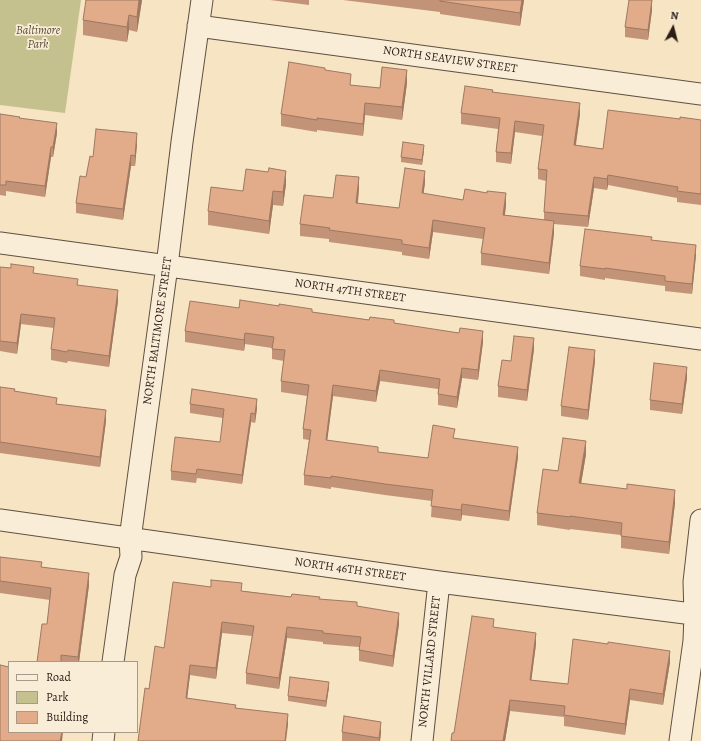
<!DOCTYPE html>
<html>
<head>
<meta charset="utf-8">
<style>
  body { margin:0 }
  #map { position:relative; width:701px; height:741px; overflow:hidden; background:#f6e4c2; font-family:Alegreya,serif }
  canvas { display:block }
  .legend { position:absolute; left:8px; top:661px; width:130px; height:72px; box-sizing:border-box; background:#f9edd7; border:1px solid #a79a8a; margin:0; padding:5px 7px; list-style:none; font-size:12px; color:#2c1d16 }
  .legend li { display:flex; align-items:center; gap:8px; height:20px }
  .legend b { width:20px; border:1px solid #a79a8a }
  .north { position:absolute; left:653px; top:8px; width:40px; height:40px; -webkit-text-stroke:3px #f9edd7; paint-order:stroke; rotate:7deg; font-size:11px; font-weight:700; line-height:16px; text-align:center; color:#2c1d16 }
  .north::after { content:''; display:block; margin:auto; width:14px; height:18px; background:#2c1d16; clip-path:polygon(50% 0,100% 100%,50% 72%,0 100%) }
</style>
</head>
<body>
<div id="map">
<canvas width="701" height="741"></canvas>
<ul class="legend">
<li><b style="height:5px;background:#f9edd7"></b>Road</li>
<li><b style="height:11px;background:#c4c18e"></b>Park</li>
<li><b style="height:11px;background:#e2ab8a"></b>Building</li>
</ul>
<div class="north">N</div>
</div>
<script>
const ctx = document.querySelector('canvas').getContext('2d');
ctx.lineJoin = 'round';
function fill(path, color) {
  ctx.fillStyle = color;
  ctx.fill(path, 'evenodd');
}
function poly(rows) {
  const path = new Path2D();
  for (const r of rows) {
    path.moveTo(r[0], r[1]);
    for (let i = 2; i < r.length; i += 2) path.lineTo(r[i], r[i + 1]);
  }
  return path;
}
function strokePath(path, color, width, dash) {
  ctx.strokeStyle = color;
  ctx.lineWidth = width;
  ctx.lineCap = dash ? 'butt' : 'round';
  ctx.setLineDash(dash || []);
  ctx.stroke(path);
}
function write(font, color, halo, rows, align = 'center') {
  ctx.font = font + ' Alegreya,serif';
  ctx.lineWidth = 3.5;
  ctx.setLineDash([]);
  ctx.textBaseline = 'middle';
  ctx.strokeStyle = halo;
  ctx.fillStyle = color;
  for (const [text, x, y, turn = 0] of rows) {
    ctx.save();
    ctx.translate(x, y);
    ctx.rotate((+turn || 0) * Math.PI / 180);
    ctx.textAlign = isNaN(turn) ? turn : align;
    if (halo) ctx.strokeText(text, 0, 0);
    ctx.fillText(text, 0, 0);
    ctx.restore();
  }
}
const green = poly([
  [0,0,81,0,65,113,0,105]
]);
const minor = poly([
  [198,26,701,94],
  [0,243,701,339],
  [0,520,439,582,701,615],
  [113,662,125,575,131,557,130,539,167,266,182,142,202,0],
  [103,741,104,732],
  [422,741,439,582],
  [680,741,694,641,695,614,694,582,701,520]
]);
const wall = poly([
  [142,0,137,32,129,30,127,42,83,35,83,20],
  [270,0,309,0,309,5],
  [343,0,524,0,520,26,440,14,440,12],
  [652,10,648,40,625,37,625,27],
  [325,70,351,85,380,88,407,83,402,120,365,115,363,136,317,130,317,132,281,126,281,114],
  [493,92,580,114,576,145,603,149,680,119,701,120,701,205,677,202,677,198,608,185,607,190,594,188,588,227,554,224,554,233,549,274,481,265,481,253,483,239,433,232,429,259,402,255,402,252,329,242,329,239,300,236,300,224,333,198,359,189,358,203,399,208,425,183,423,194,506,205,505,215,544,220,544,212,546,181,538,179,538,169,542,136,515,132,511,164,496,162,496,152,498,129,461,124,461,113],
  [0,114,20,118,57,133,53,157,51,157,45,197,6,191,6,196,0,195],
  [137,144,135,166,131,166,123,220,76,213,76,203,86,177,93,157],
  [424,150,422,165,401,162,401,157],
  [286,184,283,206,273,205,269,234,208,225,208,211,243,191],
  [652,240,696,255,692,294,665,291,665,286,605,278,605,280,580,276,580,266],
  [0,267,34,273,78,285,118,301,109,367,68,361,67,363,51,360,51,349,54,328,21,324,17,354,0,351],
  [239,308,312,312,394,323,483,342,478,380,462,378,457,408,438,405,438,389,380,381,376,402,333,396,327,440,378,452,428,458,455,438,518,457,509,521,462,515,461,521,431,517,432,501,385,495,331,487,331,489,304,485,304,475,309,440,303,439,303,429,307,396,281,392,281,381,284,361,272,359,272,348,245,344,244,351,185,342,185,331],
  [534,349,527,401,498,397,498,386,511,361],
  [595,361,588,420,561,416,561,406],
  [687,378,682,414,650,410,650,400],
  [0,387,57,404,106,421,100,467,0,453],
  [190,404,257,408,255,423,251,422,242,484,197,478,196,483,171,480,171,471,220,442,223,418,190,413],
  [586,454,581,484,675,503,669,554,621,548,621,535,570,529,570,530,537,525,537,513,558,471],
  [0,557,42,567,89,585,79,662,37,662,47,624,50,600,0,593],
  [211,587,291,597,320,599,357,606,399,624,393,667,359,661,359,647,323,644,323,642,287,638,279,689,246,684,246,673,252,636,222,633,216,679,190,675,187,698,236,708,288,725,149,689,164,648],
  [494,627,536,644,531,680,568,684,670,662,663,705,630,700,625,735,564,726,564,717,510,711,505,741,451,741],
  [329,687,326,707,288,701,288,696],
  [342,732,381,732,380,741,342,741]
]);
const shadedWall = poly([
  [139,0,142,0,137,32,137,17],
  [522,0,524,0,520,26,520,13],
  [652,0,652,10,648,40,648,30],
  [129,15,129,30,127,42,127,27],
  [407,70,407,83,402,120,402,107],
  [365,103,365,115,363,136,363,124],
  [580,103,580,114,574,156,574,145],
  [515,121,515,132,511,164,511,153],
  [57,123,57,133,53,157,53,147],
  [137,133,137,144,135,166,135,156],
  [424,145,424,150,422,165,422,160],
  [51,147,51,157,45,197,45,186],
  [131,155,131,166,123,220,123,209],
  [286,171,286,184,283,206,283,192],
  [425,171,425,183,422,205,422,193],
  [608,175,608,185,607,190,607,179],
  [359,177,359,189,356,215,356,203],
  [594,177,594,188,588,227,588,216],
  [273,191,273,205,269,234,269,221],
  [506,193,506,205,503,227,503,215],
  [433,220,433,232,429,259,429,248],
  [554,221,554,233,549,274,549,263],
  [696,245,696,255,692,294,692,284],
  [118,290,118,301,109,367,109,356],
  [21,314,21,324,17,354,17,343],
  [483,331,483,342,478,380,478,370],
  [245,333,245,344,244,351,244,340],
  [534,338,534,349,527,401,527,390],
  [595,350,595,361,588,420,588,410],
  [687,367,687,378,682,414,682,404],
  [462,368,462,378,457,408,457,397],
  [380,370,380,381,376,402,376,391],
  [333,385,333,396,326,450,326,440],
  [257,399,257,408,255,423,255,414],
  [106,410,106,421,100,467,100,457],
  [251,413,251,422,242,484,242,475],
  [586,441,586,454,579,496,579,483],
  [518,447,518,457,509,521,509,511],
  [675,490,675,503,669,554,669,542],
  [462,504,462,515,461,521,461,510],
  [89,573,89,585,79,662,78,662,78,657],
  [399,613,399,624,393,667,393,656],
  [222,622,222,633,216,679,216,668],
  [287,627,287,638,279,689,279,678],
  [536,633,536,644,530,691,530,680],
  [670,651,670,662,663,705,663,694],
  [190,665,190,675,186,708,186,698],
  [329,682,329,687,326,707,326,701],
  [630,689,630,700,625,735,625,724],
  [510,700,510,711,505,741,503,741],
  [288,714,288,725,286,741,285,741],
  [381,722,381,732,380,741,379,741],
  [62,732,63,732,62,741,60,741]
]);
const building = poly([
  [86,0,139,0,137,17,129,15,127,27,83,20,86,0],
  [440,0,522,0,520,13,440,1,440,0],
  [629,0,652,0,648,30,625,27,629,0],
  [289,62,325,68,325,70,351,74,350,85,380,88,382,67,407,70,402,107,365,103,363,124,317,118,317,120,281,114,289,62],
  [465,86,493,90,492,92,580,103,574,145,603,149,608,110,680,119,680,117,701,120,701,194,677,191,678,187,608,175,607,179,594,177,588,216,544,212,547,170,538,169,544,125,515,121,511,153,496,152,500,118,461,113,465,86],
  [0,114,20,117,19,118,57,123,53,147,51,147,45,186,6,181,6,185,0,185,0,114],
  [96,129,137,133,135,156,131,155,123,209,76,203,80,176,86,177,90,156,93,157,96,129],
  [403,142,424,145,422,160,401,157,403,142],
  [269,168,286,171,283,192,273,191,269,221,208,211,211,187,243,191,246,169,268,172,269,168],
  [405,168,425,171,422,193,463,200,465,189,487,193,487,191,506,193,503,215,554,221,549,263,481,253,485,228,433,220,429,248,402,244,402,240,329,230,330,228,300,224,304,195,333,198,336,175,359,177,356,203,399,208,405,168],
  [585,229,652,237,651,240,696,245,692,284,665,281,665,276,605,268,605,269,580,266,585,229],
  [11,264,34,267,33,273,78,279,77,285,118,290,109,356,68,350,67,352,51,349,55,318,21,314,17,343,0,341,0,267,11,268,11,264],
  [240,300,279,306,279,304,312,309,312,312,369,320,370,317,394,320,394,323,459,333,460,328,483,331,478,370,462,368,457,397,438,394,440,379,380,370,376,391,333,385,326,440,378,447,378,452,428,458,433,425,455,429,453,438,518,447,509,511,462,504,461,510,431,506,433,490,385,484,331,476,331,478,304,475,311,430,303,429,309,385,281,381,285,350,272,349,274,337,245,333,244,340,185,331,190,301,239,308,240,300],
  [514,336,534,338,527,390,498,386,502,360,511,361,514,336],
  [569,347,595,350,588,410,561,406,569,347],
  [654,363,687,367,682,404,650,400,654,363],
  [0,387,15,389,14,391,57,398,56,404,106,410,100,457,0,442,0,387],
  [192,389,257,399,255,414,251,413,242,475,197,469,196,474,171,471,175,437,220,442,224,409,190,404,192,389],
  [563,438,586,441,579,483,627,489,627,484,675,490,669,542,621,536,622,523,570,516,570,517,537,513,543,469,558,471,563,438],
  [0,557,42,562,41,567,89,573,78,657,61,655,61,662,37,662,42,624,47,624,51,588,0,581,0,557],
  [211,580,242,583,241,591,291,597,292,594,320,597,319,599,357,602,357,606,399,613,393,656,359,650,361,637,323,633,323,631,287,627,279,678,246,673,254,626,222,622,216,668,190,665,186,698,236,705,235,708,288,714,285,741,138,741,145,688,149,689,155,646,164,648,173,582,211,587,211,580],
  [472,616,494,619,493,627,536,633,530,680,568,684,573,639,608,644,608,642,670,651,663,694,630,689,625,724,564,715,565,706,510,700,503,741,451,741,452,733,454,733,472,616],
  [0,665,9,667,9,732,62,732,60,741,0,741,0,665],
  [290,677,329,682,326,701,288,696,290,677],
  [344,716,381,722,379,738,342,732,344,716]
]);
const parkNames = [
  ["Baltimore",38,31],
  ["Park",38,45]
];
const streetNames = [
  ["NORTH SEAVIEW STREET",450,60,8],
  ["NORTH 47TH STREET",350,291,8],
  ["NORTH BALTIMORE STREET",158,331,-82],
  ["NORTH 46TH STREET",350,570,8],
  ["NORTH VILLARD STREET",430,662,-84]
];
fill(green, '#c4c18e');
strokePath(minor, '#5e4f41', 23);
strokePath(minor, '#f9edd7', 21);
fill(wall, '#c29377');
fill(shadedWall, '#9e7861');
fill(building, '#e2ab8a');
strokePath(building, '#9e7861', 1);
write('italic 12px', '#5a4e3a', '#f9edd7', parkNames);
write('12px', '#2c1d16', '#f9edd7', streetNames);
</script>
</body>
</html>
